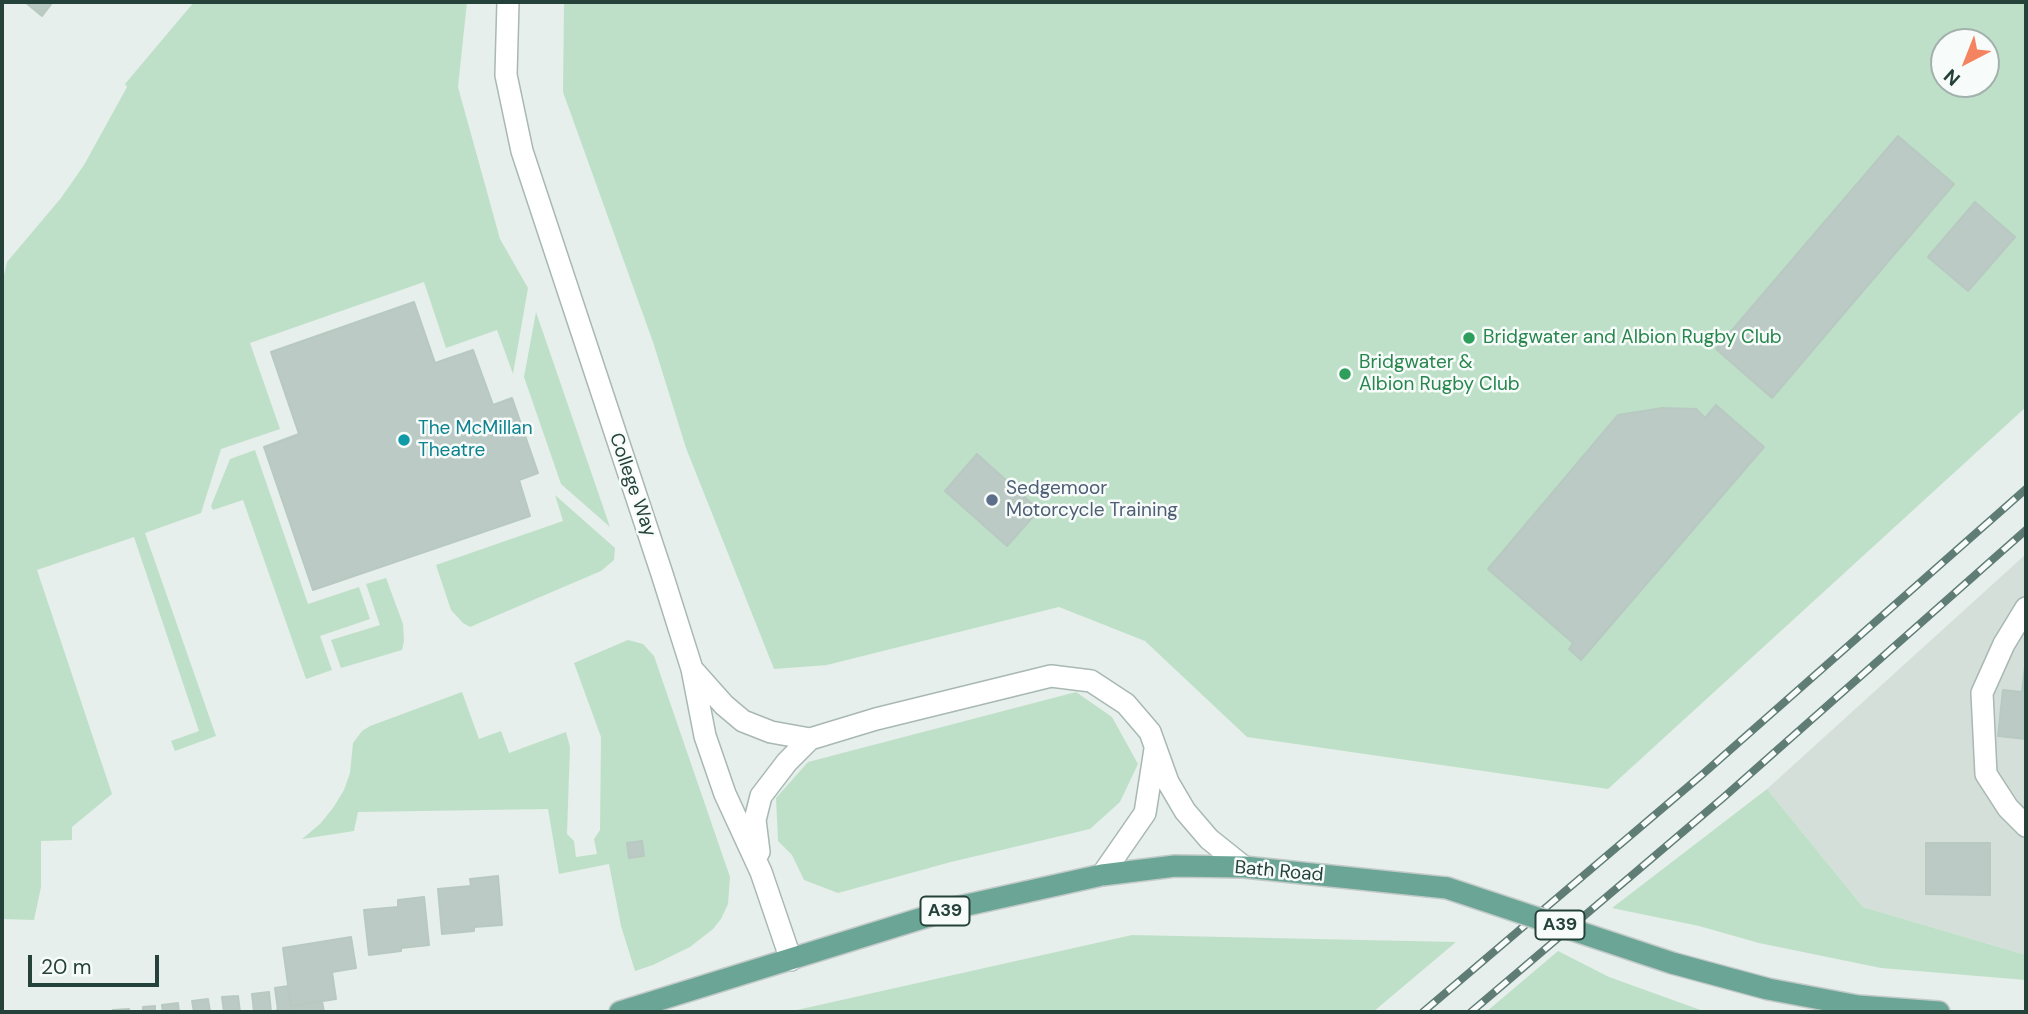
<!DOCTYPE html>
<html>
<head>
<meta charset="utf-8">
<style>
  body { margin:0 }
  #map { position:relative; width:2028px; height:1014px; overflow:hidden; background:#e6efeb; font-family:"DM Sans",sans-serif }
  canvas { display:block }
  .frame { position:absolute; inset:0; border:4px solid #24423a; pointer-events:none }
  .north { position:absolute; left:1930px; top:28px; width:70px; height:70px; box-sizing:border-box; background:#f7fbf9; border:2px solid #a3b1ad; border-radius:50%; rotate:222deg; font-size:19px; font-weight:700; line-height:28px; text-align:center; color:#24423a }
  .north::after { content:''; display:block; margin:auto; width:24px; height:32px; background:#f4845f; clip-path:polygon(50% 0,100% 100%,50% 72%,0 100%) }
  .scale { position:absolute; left:28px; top:955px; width:131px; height:32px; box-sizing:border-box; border:4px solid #24423a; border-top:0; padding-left:9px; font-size:21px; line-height:24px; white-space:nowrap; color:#24423a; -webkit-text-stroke:5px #f7fbf9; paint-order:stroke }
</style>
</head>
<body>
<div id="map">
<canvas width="2028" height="1014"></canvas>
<div class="frame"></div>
<div class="north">N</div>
<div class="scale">20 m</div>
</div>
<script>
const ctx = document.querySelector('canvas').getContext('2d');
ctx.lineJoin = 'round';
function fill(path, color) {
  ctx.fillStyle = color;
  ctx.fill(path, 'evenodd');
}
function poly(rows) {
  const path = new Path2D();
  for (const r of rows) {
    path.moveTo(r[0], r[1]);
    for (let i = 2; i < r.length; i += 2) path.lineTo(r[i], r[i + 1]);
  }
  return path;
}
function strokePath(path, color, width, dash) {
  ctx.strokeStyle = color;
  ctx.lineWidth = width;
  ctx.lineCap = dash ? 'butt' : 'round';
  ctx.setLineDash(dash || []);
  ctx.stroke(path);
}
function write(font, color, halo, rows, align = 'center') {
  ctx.font = font + ' "DM Sans",sans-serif';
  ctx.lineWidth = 5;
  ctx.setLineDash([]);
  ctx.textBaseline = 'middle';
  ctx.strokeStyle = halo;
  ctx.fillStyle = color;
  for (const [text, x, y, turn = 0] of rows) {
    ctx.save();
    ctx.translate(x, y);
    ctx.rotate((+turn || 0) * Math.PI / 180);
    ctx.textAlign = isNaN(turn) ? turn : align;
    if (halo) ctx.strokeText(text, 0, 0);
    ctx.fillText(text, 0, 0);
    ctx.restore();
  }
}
const built = poly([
  [2026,554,2026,955,1863,907,1767,789]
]);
const green = poly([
  [194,2,467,2,458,87,500,239,528,288,513,374,497,330,446,348,424,282,250,343,280,429,221,449,201,513,145,533,216,736,175,751,171,741,199,731,134,537,37,570,112,794,72,827,72,840,41,841,41,887,34,920,2,919,2,284,7,262,61,198,84,165,127,87,125,84],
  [564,2,2026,2,2026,407,1608,789,1247,737,1145,641,1059,607,827,665,774,669,686,448,653,342,563,92],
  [1944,42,1986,42,1986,84,1944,84],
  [536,312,610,527,561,484,524,377],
  [255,450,308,604,359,587,370,619,320,636,332,670,306,679,243,500,213,510,211,506,230,459],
  [555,495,615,548,614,560,601,571,470,627,463,623,451,610,436,565,563,521],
  [386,578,403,624,404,641,402,650,341,668,331,640,380,625,366,584],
  [628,640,643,644,654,656,730,877,728,904,721,919,713,929,690,947,653,965,635,971,621,926,609,864,559,874,548,809,358,812,354,831,302,839,320,824,333,808,344,790,350,773,353,743,362,731,370,726,462,692,479,739,501,731,509,753,566,732,570,747,567,834,574,841,576,857,597,854,594,839,600,830,601,737,574,663],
  [1076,692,1112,717,1138,764,1120,802,1090,829,951,862,838,893,804,880,792,855,778,841,776,798,808,762],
  [1767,789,1863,907,2026,955,2026,980,1881,968,1759,943,1699,926,1612,908],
  [1132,935,1456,942,1373,1012,788,1012],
  [1558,951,1609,977,1706,1012,1486,1012]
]);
const building = poly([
  [25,2,50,2,52,3,42,16,25,2],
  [1898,136,1954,184,1772,398,1716,349,1898,136],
  [1975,202,2015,237,1968,291,1928,257,1975,202],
  [414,302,435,363,473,350,493,405,512,398,538,473,519,480,530,516,313,590,264,447,299,434,271,352,414,302],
  [1716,405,1764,447,1581,660,1569,649,1573,643,1488,569,1618,415,1662,408,1696,409,1705,418,1716,405],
  [977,454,1039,510,1007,546,945,491,977,454],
  [2026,658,2026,739,1998,736,2003,690,2022,692,2026,658],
  [642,841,644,856,629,858,627,843,642,841],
  [1926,843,1990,843,1990,895,1926,894,1926,843],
  [498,876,502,925,474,927,474,931,442,934,438,889,471,886,470,879,498,876],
  [424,897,429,945,401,948,401,951,369,955,364,910,398,907,398,900,424,897],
  [351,937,356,968,332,972,336,999,291,1006,283,948,351,937],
  [288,986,292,1012,271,1012,278,1010,275,988,288,986],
  [269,992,271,1012,254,1012,252,994,269,992],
  [238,996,240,1012,224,1012,222,997,238,996],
  [208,999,210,1012,194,1012,192,1001,208,999],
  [322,1001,324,1012,292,1012,291,1006,322,1001],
  [178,1003,179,1012,163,1012,162,1005,178,1003],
  [155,1006,155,1012,143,1012,143,1007,155,1006],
  [129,1009,129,1012,113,1012,113,1010,129,1009]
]);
const service = poly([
  [2026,608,2004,644,1982,693,1986,774,2008,808,2026,826]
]);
const minor = poly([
  [508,2,506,75,522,151,662,574,692,669,705,736,725,794,761,872,791,960],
  [692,669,724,705,743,721,771,732,810,739,876,719,1051,676,1091,681,1126,704,1150,732,1168,782,1185,811,1209,839,1244,867],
  [759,852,755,820,761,796,787,762,810,739],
  [1102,875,1145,813,1155,749]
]);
const primary = poly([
  [1672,963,1768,989,1858,1006,1939,1012],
  [620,1012,958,907,1102,875,1175,866,1244,867,1447,888]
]);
const rail = poly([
  [1423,1012,1704,773,2026,489],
  [1471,1012,1724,797,2026,530]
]);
const primaryBridge = poly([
  [1447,888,1672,963]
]);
const markers = [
  [1469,338,7,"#2e9e5b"],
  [1345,374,7,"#2e9e5b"],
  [404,440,7,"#0f9aa8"],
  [992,500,7,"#5c6f8a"]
];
const shields = [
  [945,911,49],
  [1560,925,49]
];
const shieldNames = [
  ["A39",945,911],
  ["A39",1560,925]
];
const leisureNames = [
  ["Bridgwater and Albion Rugby Club",1483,338],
  ["Bridgwater &",1359,363],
  ["Albion Rugby Club",1359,385]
];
const cultureNames = [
  ["The McMillan",418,429],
  ["Theatre",418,451]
];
const streetNames = [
  ["College Way",632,485,71],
  ["Bath Road",1279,872,5]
];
const serviceNames = [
  ["Sedgemoor",1006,489],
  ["Motorcycle Training",1006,511]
];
fill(built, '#d4dfda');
fill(green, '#bfe0c8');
fill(building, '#bbcac4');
strokePath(building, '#b8c9c2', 2);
strokePath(service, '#a8b8b2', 24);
strokePath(minor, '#a8b8b2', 24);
strokePath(primary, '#c2cac8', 24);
strokePath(service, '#fff', 21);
strokePath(minor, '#fff', 21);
strokePath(primary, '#6aa596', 21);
strokePath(rail, '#5f7d75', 8);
strokePath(rail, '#f7fbf9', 5, [16]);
strokePath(primaryBridge, '#c2cac8', 24, []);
strokePath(primaryBridge, '#6aa596', 21);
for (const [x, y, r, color] of markers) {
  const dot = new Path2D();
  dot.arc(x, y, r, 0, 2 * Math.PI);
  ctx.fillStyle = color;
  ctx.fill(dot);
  strokePath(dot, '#f7fbf9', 2.5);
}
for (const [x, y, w] of shields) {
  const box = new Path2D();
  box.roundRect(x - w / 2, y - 14.5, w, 29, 5);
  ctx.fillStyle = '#f7fbf9';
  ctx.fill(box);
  strokePath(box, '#24423a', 2);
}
write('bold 18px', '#24423a', null, shieldNames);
write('19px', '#27864d', '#f7fbf9', leisureNames, 'left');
write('19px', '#0d838f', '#f7fbf9', cultureNames, 'left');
write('19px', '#24423a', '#f7fbf9', streetNames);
write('19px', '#4e5e75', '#f7fbf9', serviceNames, 'left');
</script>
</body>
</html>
